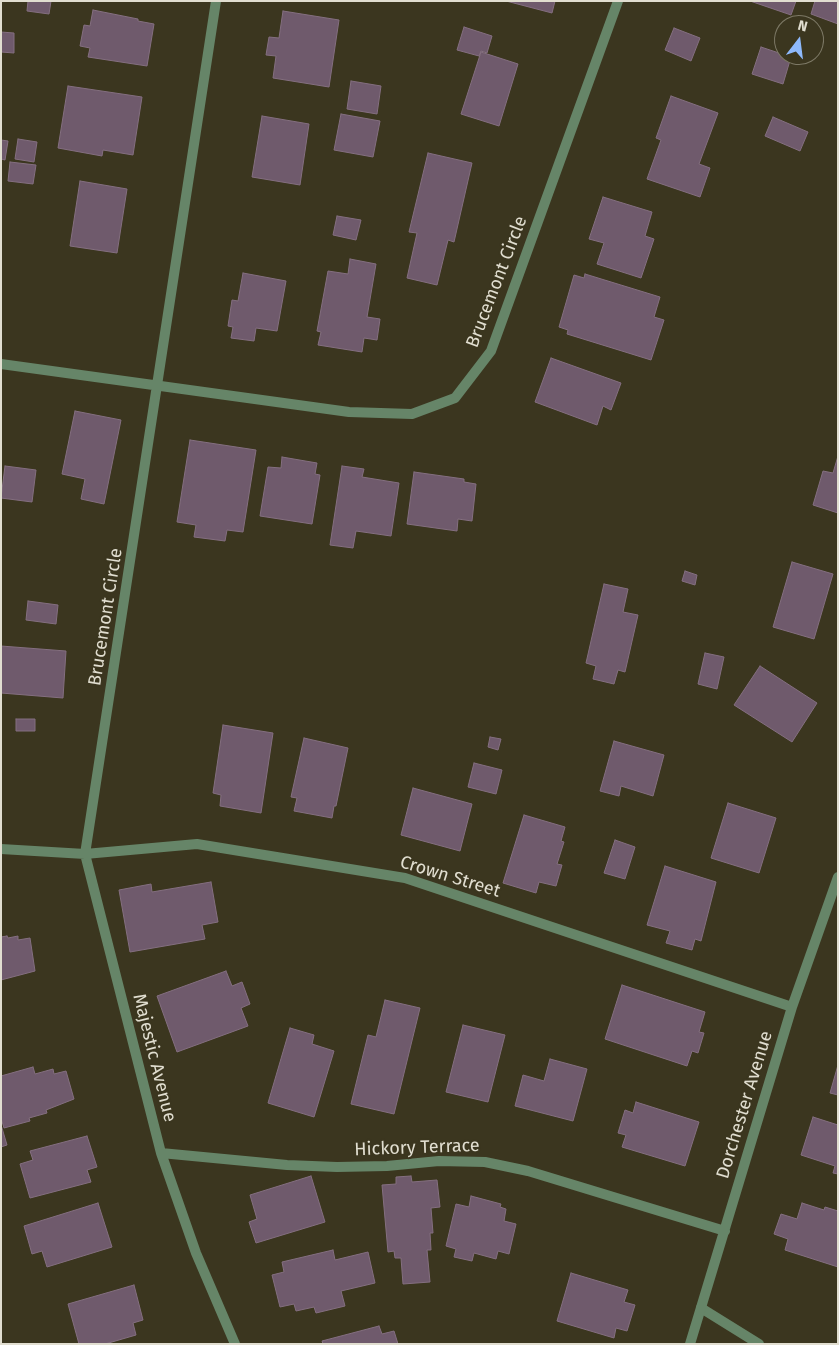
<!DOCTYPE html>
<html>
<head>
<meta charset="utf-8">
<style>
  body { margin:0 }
  #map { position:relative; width:839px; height:1345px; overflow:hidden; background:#3b361f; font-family:"Fira Sans",sans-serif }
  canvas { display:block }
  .frame { position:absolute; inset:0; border:2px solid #e1ded0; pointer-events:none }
  .north { position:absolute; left:774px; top:15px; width:50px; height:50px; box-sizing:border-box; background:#3b361f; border:1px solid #7d7966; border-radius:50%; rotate:15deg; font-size:14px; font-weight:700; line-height:20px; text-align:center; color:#e1ded0 }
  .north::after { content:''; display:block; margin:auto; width:18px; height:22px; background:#8eb9fc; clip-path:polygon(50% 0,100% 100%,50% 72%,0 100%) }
</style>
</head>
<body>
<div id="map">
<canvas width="839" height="1345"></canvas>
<div class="frame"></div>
<div class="north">N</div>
</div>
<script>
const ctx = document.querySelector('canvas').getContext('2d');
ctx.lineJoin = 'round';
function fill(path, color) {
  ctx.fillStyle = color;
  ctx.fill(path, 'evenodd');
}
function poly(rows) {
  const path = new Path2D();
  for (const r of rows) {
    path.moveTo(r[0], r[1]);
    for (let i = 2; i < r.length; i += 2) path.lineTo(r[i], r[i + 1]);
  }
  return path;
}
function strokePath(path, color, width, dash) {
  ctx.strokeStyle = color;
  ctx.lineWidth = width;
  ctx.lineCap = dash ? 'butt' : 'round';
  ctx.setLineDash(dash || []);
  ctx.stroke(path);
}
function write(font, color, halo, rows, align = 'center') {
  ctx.font = font + ' "Fira Sans",sans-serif';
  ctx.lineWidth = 4;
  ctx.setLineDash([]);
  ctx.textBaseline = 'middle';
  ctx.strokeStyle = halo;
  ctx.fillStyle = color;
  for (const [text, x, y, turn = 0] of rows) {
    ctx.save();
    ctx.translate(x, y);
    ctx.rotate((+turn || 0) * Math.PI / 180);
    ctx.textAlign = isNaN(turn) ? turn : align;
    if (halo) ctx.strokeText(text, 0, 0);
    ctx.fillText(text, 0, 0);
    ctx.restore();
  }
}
const building = poly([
  [28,1,51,1,49,14,27,11,28,1],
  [506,1,555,1,552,13,506,1],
  [750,1,796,1,791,15,750,1],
  [815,1,838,1,838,24,811,14,815,1],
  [93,10,138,19,138,21,154,24,147,66,88,57,90,48,80,46,84,25,90,26,93,10],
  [283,11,339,20,329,87,273,78,276,56,266,55,269,37,279,38,283,11],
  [464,27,492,36,487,53,481,51,479,56,457,50,464,27],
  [674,28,700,38,691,61,665,50,674,28],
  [1,32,14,33,14,53,1,52,1,32],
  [761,47,791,57,783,84,752,74,761,47],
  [481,52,518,64,499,126,461,114,481,52],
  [351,81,381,86,377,114,347,109,351,81],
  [68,86,142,97,133,155,103,150,102,156,58,148,68,86],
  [671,96,718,113,699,164,710,168,700,197,647,179,661,140,656,138,671,96],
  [341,114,380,121,373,157,334,150,341,114],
  [262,116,309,124,300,185,252,177,262,116],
  [773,117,808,132,800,151,765,136,773,117],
  [18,139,37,142,34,162,15,159,18,139],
  [1,140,8,141,5,160,1,159,1,140],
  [428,153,472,163,454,242,448,240,437,285,407,278,417,233,409,232,428,153],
  [10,162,36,165,33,184,8,181,10,162],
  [80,181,127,189,117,253,70,246,80,181],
  [603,197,652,212,645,236,654,239,641,278,597,264,604,243,589,239,603,197],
  [337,216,361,220,356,240,333,235,337,216],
  [350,259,376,264,367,317,380,319,377,340,364,338,362,352,318,345,321,332,317,331,328,271,348,274,350,259],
  [243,273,286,281,277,331,256,328,254,341,231,338,233,327,228,326,232,300,238,301,243,273],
  [585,274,660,297,654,317,664,320,651,360,567,334,568,330,559,327,574,275,584,278,585,274],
  [551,358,621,383,611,410,603,406,597,425,535,402,551,358],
  [75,411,121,420,104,504,81,499,85,479,62,474,75,411],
  [190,440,256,450,243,532,227,530,225,541,194,537,196,525,177,522,190,440],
  [838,456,838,513,813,505,823,471,833,473,838,456],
  [282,457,317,463,315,474,320,475,312,524,260,516,268,467,281,468,282,457],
  [5,466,36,470,32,502,1,498,5,466],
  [342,466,364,469,362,477,399,483,391,536,356,531,353,548,330,545,342,466],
  [414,472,464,479,464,482,476,484,472,521,458,519,457,531,407,524,414,472],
  [792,562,833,574,814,639,773,627,792,562],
  [685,571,697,575,695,585,682,581,685,571],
  [604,584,628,589,623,612,638,615,625,672,618,670,614,684,593,679,596,666,586,663,604,584],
  [28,601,58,605,56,624,26,620,28,601],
  [1,646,66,651,63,698,1,693,1,646],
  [705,653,724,657,717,689,698,684,705,653],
  [760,666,817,703,792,742,734,705,760,666],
  [16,719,35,719,35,731,16,731,16,719],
  [223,725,273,733,261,813,220,806,221,795,213,793,223,725],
  [490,737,501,739,498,750,488,747,490,737],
  [304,738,348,748,336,806,334,806,332,818,294,811,297,798,291,797,304,738],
  [614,741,664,755,653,796,621,786,619,796,600,791,614,741],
  [474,763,502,770,496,794,468,787,474,763],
  [413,788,472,804,460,851,401,835,413,788],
  [728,803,776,818,759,873,711,858,728,803],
  [524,815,565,827,561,841,564,842,557,864,562,865,556,886,539,882,536,893,503,883,524,815],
  [615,840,635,847,625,879,604,873,615,840],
  [665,866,716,882,701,941,695,939,692,950,666,943,670,931,647,925,665,866],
  [211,882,218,922,202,925,205,939,130,952,119,890,151,884,152,892,211,882],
  [7,936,8,938,18,936,18,940,30,938,35,971,1,980,1,937,7,936],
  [226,971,232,986,242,982,250,1004,241,1008,248,1026,177,1052,157,996,226,971],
  [622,985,705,1012,699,1032,704,1033,698,1053,692,1051,687,1066,605,1039,622,985],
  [385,1000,420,1008,394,1114,351,1104,368,1035,376,1037,385,1000],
  [463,1025,505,1035,488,1102,446,1092,463,1025],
  [290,1028,314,1035,312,1044,334,1051,314,1117,268,1103,290,1028],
  [550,1059,587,1069,573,1121,515,1106,523,1075,544,1081,550,1059],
  [838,1065,838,1095,830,1093,838,1065],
  [33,1067,35,1074,53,1069,54,1074,66,1071,74,1099,46,1110,47,1113,29,1118,30,1121,4,1128,1,1118,1,1076,33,1067],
  [636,1102,699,1122,685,1166,622,1147,626,1135,618,1133,625,1110,633,1113,636,1102],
  [813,1117,838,1125,838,1174,833,1173,835,1166,801,1155,813,1117],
  [2,1128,7,1145,1,1147,1,1129,2,1128],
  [87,1136,97,1167,87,1170,91,1182,30,1198,20,1164,33,1160,30,1151,87,1136],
  [311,1176,325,1222,256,1243,249,1222,257,1219,250,1195,311,1176],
  [411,1176,412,1182,437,1180,440,1207,431,1208,433,1233,430,1233,431,1250,427,1250,430,1282,403,1284,401,1258,395,1258,394,1251,388,1252,382,1185,396,1184,396,1177,411,1176],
  [471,1196,501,1204,500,1207,506,1209,504,1221,516,1224,509,1254,498,1251,496,1259,474,1253,472,1261,454,1257,456,1249,446,1246,456,1204,469,1207,471,1196],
  [98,1203,112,1247,47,1267,42,1251,32,1254,24,1226,98,1203],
  [802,1203,824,1210,825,1207,838,1211,838,1267,785,1250,788,1239,774,1234,781,1214,797,1219,802,1203],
  [333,1250,335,1260,368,1252,375,1283,341,1291,345,1306,316,1313,314,1307,296,1311,294,1304,280,1307,272,1275,284,1272,282,1262,333,1250],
  [571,1273,628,1290,624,1302,635,1305,627,1331,616,1328,614,1338,557,1321,571,1273],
  [134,1285,143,1320,133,1323,136,1335,105,1344,79,1344,68,1304,134,1285],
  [379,1326,382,1334,394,1331,398,1344,323,1344,322,1341,379,1326]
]);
const lane = poly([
  [701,1308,759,1344]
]);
const street = poly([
  [216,1,85,854,161,1153,196,1253,235,1344],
  [1,364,349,412,412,414,455,398,491,351,618,1],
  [1,849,85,854,197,844,405,878,792,1007],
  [161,1153,287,1165,337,1167,387,1166,439,1161,485,1162,528,1171,725,1231],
  [690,1344,792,1007,838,877]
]);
const streetNames = [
  ["Brucemont Circle",497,282,-69],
  ["Brucemont Circle",106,617,-81],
  ["Crown Street",450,877,17],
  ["Majestic Avenue",154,1058,76],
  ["Dorchester Avenue",745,1105,-73],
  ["Hickory Terrace",417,1148,-2]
];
fill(building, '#6f5a6c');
strokePath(building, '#846f80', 1);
strokePath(lane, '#668568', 10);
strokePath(street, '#668568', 10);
write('18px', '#e1ded0', '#3b361f', streetNames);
</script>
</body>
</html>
